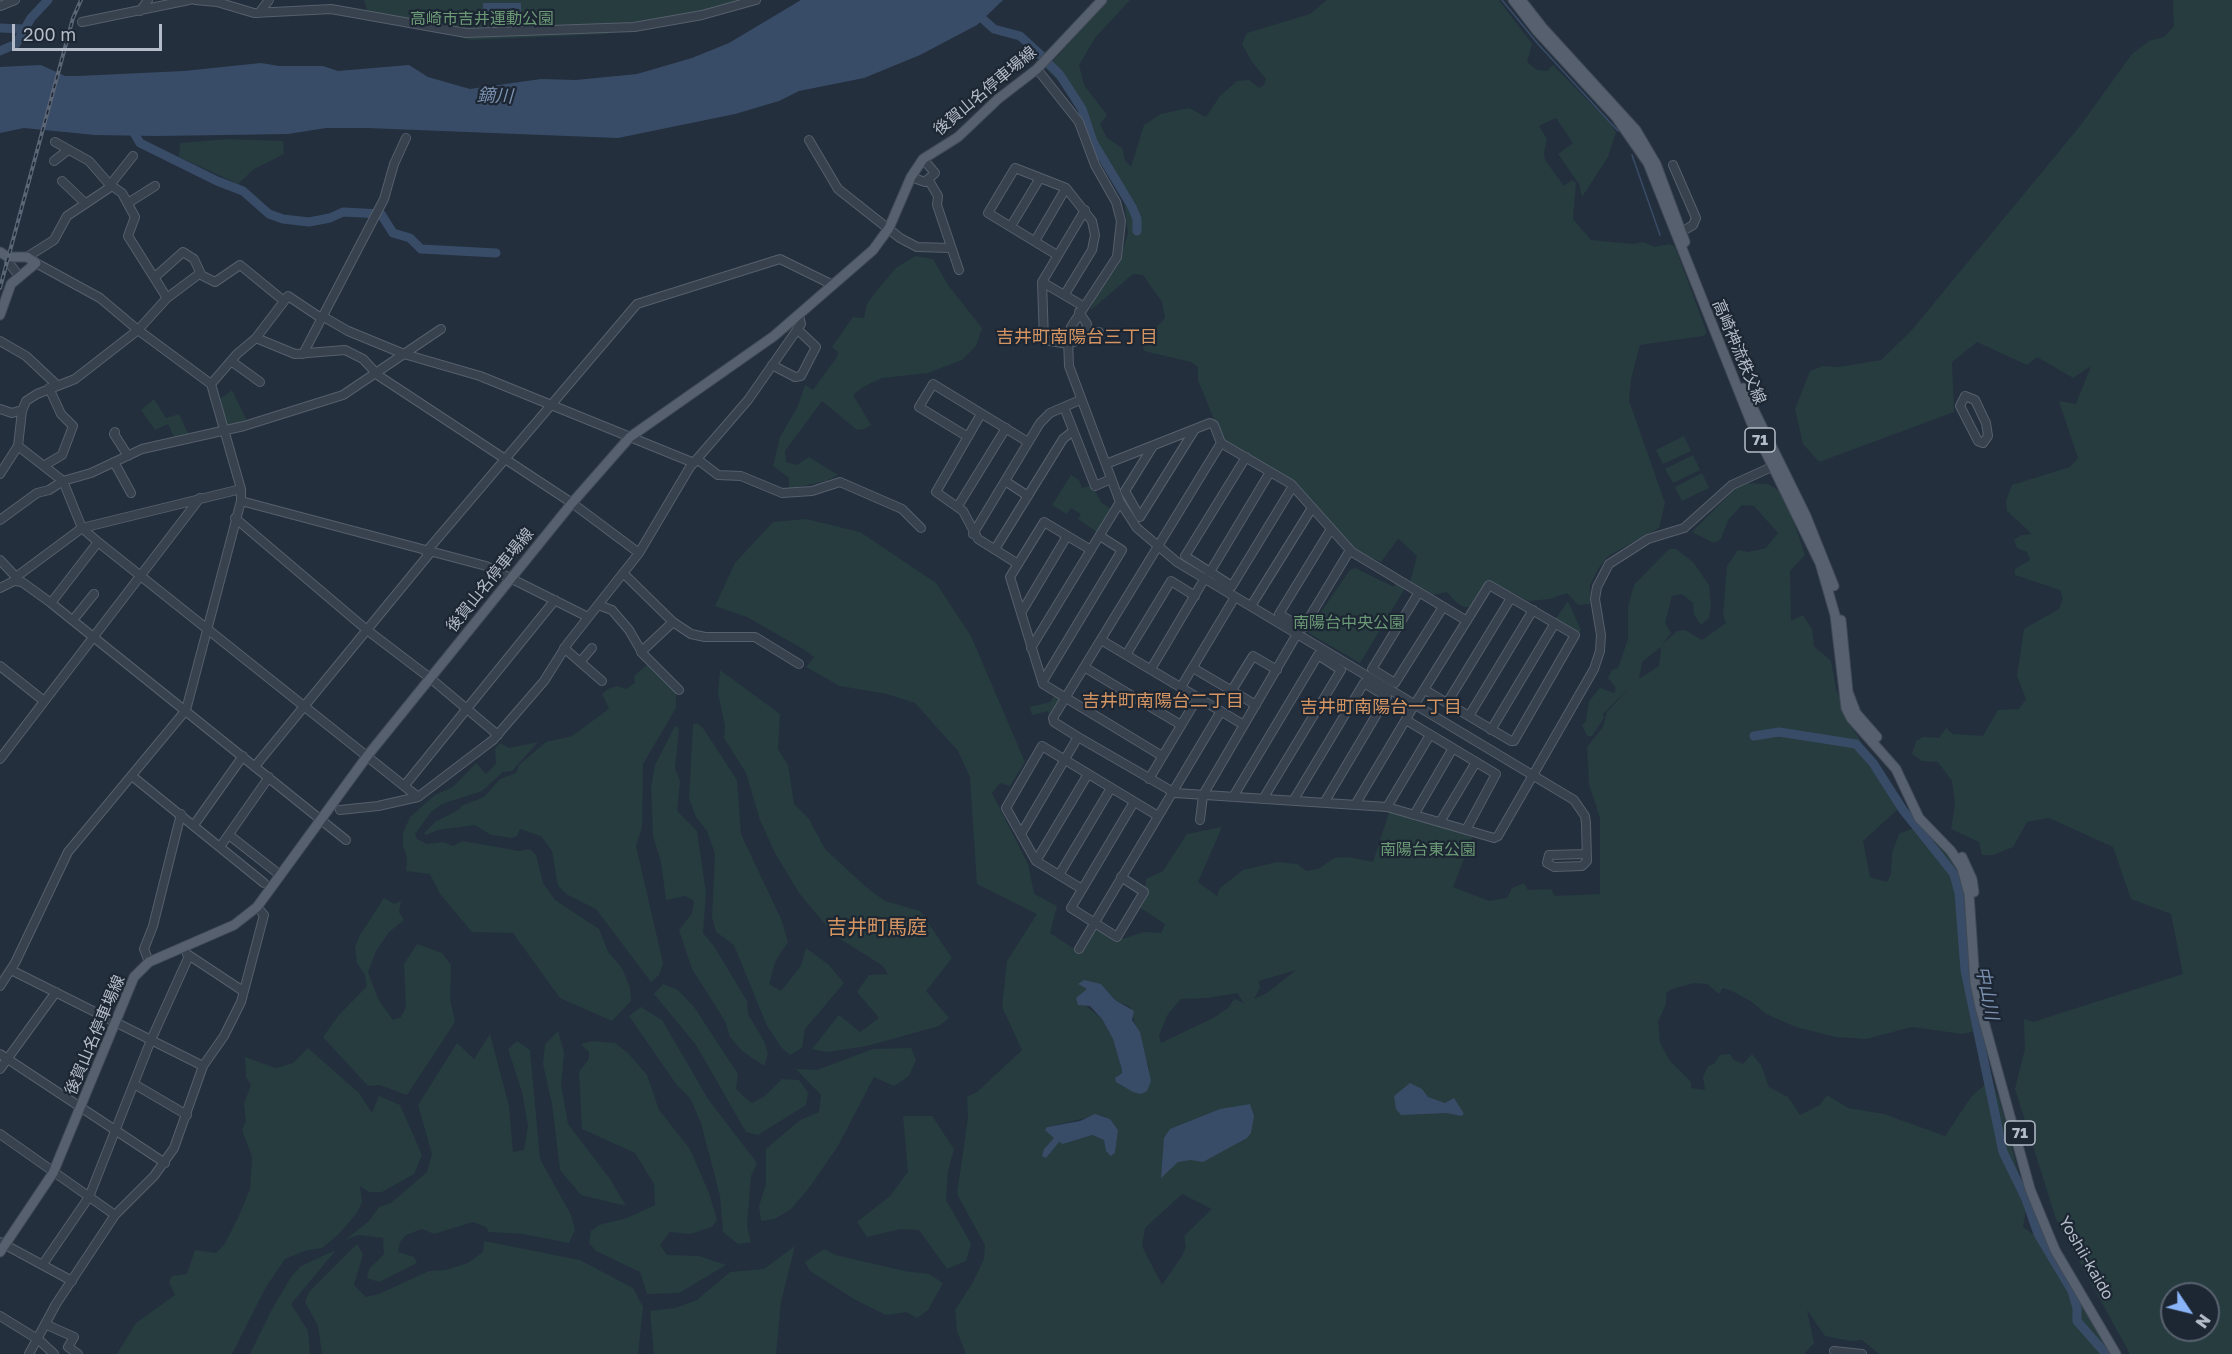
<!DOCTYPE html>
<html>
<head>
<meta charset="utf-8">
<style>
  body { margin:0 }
  #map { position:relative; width:2232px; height:1354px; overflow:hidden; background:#242f3e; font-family:"Golos Text",sans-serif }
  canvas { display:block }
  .north { position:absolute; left:2160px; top:1282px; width:60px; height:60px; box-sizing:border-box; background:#1d2633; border:2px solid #59626f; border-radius:50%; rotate:125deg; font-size:16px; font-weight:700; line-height:24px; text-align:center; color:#b4bcc9 }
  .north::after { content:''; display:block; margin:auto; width:21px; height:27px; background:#8ab4f8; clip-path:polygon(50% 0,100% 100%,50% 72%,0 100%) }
  .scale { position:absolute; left:12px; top:24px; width:150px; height:27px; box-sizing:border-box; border:3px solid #b4bcc9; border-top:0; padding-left:8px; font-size:18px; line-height:21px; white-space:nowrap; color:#b4bcc9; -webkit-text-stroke:4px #1d2633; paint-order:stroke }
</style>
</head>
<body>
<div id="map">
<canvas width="2232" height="1354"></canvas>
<div class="north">N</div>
<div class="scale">200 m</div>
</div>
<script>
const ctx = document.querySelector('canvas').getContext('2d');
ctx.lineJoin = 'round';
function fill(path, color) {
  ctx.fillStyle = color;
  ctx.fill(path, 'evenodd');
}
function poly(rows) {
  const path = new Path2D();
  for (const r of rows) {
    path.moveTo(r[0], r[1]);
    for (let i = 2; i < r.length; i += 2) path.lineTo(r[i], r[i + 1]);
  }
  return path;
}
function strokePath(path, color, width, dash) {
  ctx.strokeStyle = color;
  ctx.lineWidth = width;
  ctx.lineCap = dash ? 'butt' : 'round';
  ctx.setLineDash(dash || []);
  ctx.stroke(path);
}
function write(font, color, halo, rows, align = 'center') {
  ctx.font = font + ' "Golos Text","Noto Sans JP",sans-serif';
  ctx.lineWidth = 4.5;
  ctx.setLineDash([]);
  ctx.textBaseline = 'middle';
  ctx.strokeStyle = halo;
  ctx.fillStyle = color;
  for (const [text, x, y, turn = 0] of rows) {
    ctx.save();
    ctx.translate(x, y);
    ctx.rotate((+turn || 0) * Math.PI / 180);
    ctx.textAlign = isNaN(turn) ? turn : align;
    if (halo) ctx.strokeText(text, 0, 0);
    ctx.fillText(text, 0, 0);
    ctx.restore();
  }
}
const green = poly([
  [364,0,763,0,734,9,607,30,608,34,470,40,456,36,456,33,370,20],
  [1108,0,1130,0,1095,38,1079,65,1084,85,1107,115,1100,124,1107,138,1122,148,1125,160,1131,167,1144,125,1161,114,1189,108,1206,117,1220,96,1237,81,1249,80,1259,88,1264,85,1266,79,1252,62,1242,44,1247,33,1310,14,1327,0,1499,0,1532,44,1527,62,1537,70,1547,71,1553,65,1610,123,1616,132,1608,157,1582,197,1579,184,1558,154,1573,143,1556,118,1539,126,1547,139,1544,152,1545,160,1564,186,1572,180,1576,183,1573,219,1591,240,1633,244,1643,242,1655,247,1670,244,1675,247,1707,333,1703,336,1640,345,1631,379,1629,401,1665,503,1659,528,1608,556,1598,569,1590,585,1591,604,1578,605,1567,593,1550,599,1528,601,1490,582,1472,607,1464,607,1457,603,1447,592,1432,595,1410,582,1417,556,1400,540,1398,539,1381,562,1359,552,1350,547,1295,484,1222,439,1198,380,1198,367,1191,362,1144,351,1142,343,1165,318,1162,302,1143,275,1133,274,1090,311,1095,297,1119,264,1128,233,1124,200,1112,178,1103,153,1066,88,1046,69],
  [2173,0,2232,0,2232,1354,2130,1354,2056,1219,2015,1089,2025,1049,2024,1019,2033,1022,2183,974,2171,914,2131,899,2113,847,2049,818,2027,822,2013,847,1993,855,1982,855,1979,842,1951,829,1955,804,1952,781,1938,762,1922,761,1912,754,1916,741,1923,737,1939,738,1946,728,1953,734,1983,736,1998,710,2019,709,2026,699,2017,676,2024,629,2059,609,2063,598,2060,590,2015,575,2015,569,2030,560,2027,552,2017,548,2014,540,2021,535,2032,534,2007,511,2006,501,2012,485,2070,467,2078,458,2059,401,2076,404,2091,366,2073,378,2037,357,2027,365,1977,342,1952,362,1954,412,1819,462,1803,444,1795,409,1810,371,1823,366,1839,367,1881,360,1911,331,2080,126,2132,54,2149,41,2164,37,2174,26],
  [2172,1294,2208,1294,2208,1330,2172,1330],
  [228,139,283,141,284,154,254,169,238,184,179,157,180,143],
  [915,256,933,259,948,285,982,328,976,346,962,360,928,373,882,378,863,387,853,395,871,425,864,429,857,430,822,401,785,451,786,462,797,465,809,457,838,475,826,481,789,489,789,478,773,466,780,437,797,408,805,385,813,390,837,357,838,352,832,347,853,317,864,318,867,304,878,289,896,268],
  [232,390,248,423,226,429,217,401],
  [154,399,166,418,179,414,189,435,175,439,168,424,155,430,141,410],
  [1684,436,1691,451,1663,464,1656,450],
  [1693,455,1700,470,1673,483,1665,469],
  [1702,473,1709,488,1682,501,1675,487],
  [1071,475,1079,480,1082,488,1092,485,1101,502,1112,510,1098,533,1078,519,1081,514,1071,508,1067,514,1052,505],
  [1747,483,1768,484,1780,491,1787,502,1805,555,1790,571,1791,621,1803,615,1812,629,1814,646,1831,661,1836,689,1850,725,1861,741,1868,764,1887,788,1898,809,1863,841,1870,877,1887,882,1891,874,1892,853,1899,834,1919,826,1948,852,1965,889,1974,999,1980,1030,1962,1034,1912,1027,1866,1039,1836,1037,1796,1027,1766,1014,1752,1002,1732,991,1723,988,1719,994,1707,984,1694,983,1672,989,1666,993,1666,1004,1658,1022,1660,1043,1670,1061,1691,1082,1691,1088,1705,1090,1703,1077,1708,1066,1714,1064,1720,1055,1730,1054,1734,1060,1743,1064,1752,1054,1761,1065,1769,1087,1788,1097,1800,1115,1820,1105,1827,1095,1848,1108,1884,1114,1945,1136,1971,1097,1991,1079,1999,1099,2020,1178,2026,1209,2023,1227,2045,1243,2052,1254,2111,1354,1879,1354,1862,1340,1851,1341,1825,1336,1807,1310,1814,1343,1804,1354,966,1354,957,1331,955,1310,972,1284,984,1259,985,1245,957,1194,968,1118,967,1097,977,1092,1022,1050,1002,1007,1007,961,1037,914,977,884,970,777,958,751,915,703,887,694,840,686,806,667,814,657,803,649,747,617,715,606,735,563,773,522,806,519,860,532,936,583,971,636,1025,762,1010,786,1000,783,992,793,1028,864,1034,894,1057,906,1050,933,1076,950,1097,930,1119,940,1144,932,1161,933,1165,924,1139,907,1145,891,1146,879,1163,871,1187,834,1222,827,1198,882,1217,896,1220,888,1243,870,1277,862,1297,864,1307,871,1318,869,1334,858,1348,857,1373,862,1390,810,1474,834,1453,887,1489,901,1507,898,1512,888,1524,883,1528,890,1551,889,1555,896,1600,894,1600,818,1589,784,1587,747,1603,727,1607,712,1632,685,1603,714,1604,718,1592,736,1587,736,1582,725,1586,721,1589,701,1600,688,1614,693,1616,688,1608,678,1612,670,1618,668,1628,639,1628,607,1634,585,1669,549,1676,549,1693,562,1709,585,1711,607,1709,618,1701,625,1694,614,1693,603,1682,594,1672,596,1665,623,1671,633,1662,645,1677,631,1685,630,1702,640,1726,623,1723,615,1727,566,1738,550,1749,552,1766,548,1778,533,1754,506,1742,505,1728,520,1721,539,1714,543,1692,532,1736,488],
  [1661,647,1659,666,1639,679,1642,662],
  [1296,970,1267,993,1254,999,1260,988,1259,981],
  [1078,984,1101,984,1115,1000,1130,1007,1149,1070,1117,1076,1122,1073,1122,1070,1113,1039,1102,1019,1084,1004,1087,989],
  [1237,993,1244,1003,1234,999,1229,1007,1215,1017,1161,1043,1159,1035,1168,1014,1181,999,1207,998],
  [1099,1115,1110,1119,1118,1130,1115,1153,1111,1156,1104,1140,1092,1135,1063,1144,1059,1142,1044,1149,1054,1138,1047,1127],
  [1182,1194,1212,1209,1184,1236,1186,1247,1182,1256,1162,1285,1142,1246,1145,1228],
  [1355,568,1394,587,1396,583,1405,588,1360,663,1307,632,1350,570],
  [1568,601,1581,630,1577,636,1554,621],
  [648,664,676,692,676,708,643,764,642,827,636,846,663,963,659,975,651,982,596,909,568,895,558,886,552,851,541,836,520,829,517,836,512,838,491,835,475,825,438,830,426,835,424,833,435,822,460,809,461,806,484,797,500,779,516,773,519,765,546,742,572,736,606,711,609,708,602,694,608,689,617,686,626,689,635,683,634,676],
  [720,670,780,714,778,749,788,765,794,804,809,819,825,849,866,887,885,901,920,911,952,958,926,991,949,1018,939,1026,867,1046,827,1052,812,1049,839,1015,860,1032,879,1018,857,992,869,975,888,974,883,966,834,935,799,893,775,853,760,820,746,773,724,738,725,726,718,693],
  [1055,694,1060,701,1050,718,1048,711,1032,715,1030,707,1050,702],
  [697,723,703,728,737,780,741,834,781,919,788,942,776,960,769,984,781,991,801,966,806,948,829,965,844,983,805,1029,802,1048,790,1055,782,1048,767,1026,734,945,716,932,712,917,715,854,707,831,696,817,689,798,693,724],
  [675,726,679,728,675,768,680,781,677,811,697,831,706,893,703,933,714,946,747,1001,748,1014,764,1041,768,1054,764,1066,742,1051,730,1037,725,1021,692,969,679,930,692,913,694,901,685,896,666,900,661,862,653,836,651,788,655,765],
  [538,742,512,771,503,772,482,791,442,804,431,812,415,834,417,839,427,844,443,842,453,846,463,841,519,851,530,849,536,855,543,883,555,900,599,929,608,952,622,968,630,988,631,1001,612,1021,560,998,513,933,472,932,440,894,430,874,406,871,407,857,403,846,403,833,410,817,435,795,453,787,476,763,486,774,496,764,495,749,500,743,509,748],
  [384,898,394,904,401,901,399,912,404,920,389,932,376,951,368,972,378,999,393,1020,401,1017,406,1007,404,964,417,944,442,953,451,965,450,999,455,1022,407,1095,379,1085,368,1086,323,1037,338,1016,367,986,365,975,357,963,355,947,360,935],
  [663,984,678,990,694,1007,738,1074,736,1089,744,1097,752,1103,765,1096,782,1079,799,1080,808,1093,806,1105,758,1135,746,1132,696,1045,654,994],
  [641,1007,662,1020,708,1099,757,1163,751,1176,747,1226,751,1242,738,1244,723,1232,720,1196,701,1123,690,1098,676,1084,629,1016],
  [558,1031,564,1052,561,1085,568,1124,610,1179,626,1206,581,1195,560,1170,552,1104,543,1064,545,1044],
  [490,1034,509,1106,513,1152,524,1150,528,1126,522,1092,508,1049,517,1041,530,1050,540,1159,571,1215,575,1230,569,1243,523,1234,489,1232,486,1227,473,1222,434,1234,422,1229,406,1235,400,1242,398,1252,414,1257,417,1263,379,1282,367,1278,369,1269,384,1254,383,1238,358,1235,345,1240,369,1221,379,1207,391,1203,427,1172,432,1154,418,1105,457,1043,474,1059],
  [593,1041,615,1043,628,1053,647,1075,659,1110,690,1149,709,1193,717,1220,712,1227,690,1234,670,1232,660,1245,667,1255,699,1256,726,1265,679,1293,647,1294,640,1272,596,1251,589,1243,591,1231,599,1225,627,1218,655,1205,654,1184,635,1153,582,1129,579,1072,589,1059,589,1052,581,1044],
  [308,1048,359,1093,372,1113,379,1096,400,1105,422,1155,414,1174,382,1192,369,1192,360,1186,362,1202,357,1213,338,1235,322,1248,307,1250,285,1259,266,1287,232,1354,117,1354,136,1323,175,1295,169,1282,172,1276,187,1274,195,1250,216,1253,224,1245,238,1218,250,1189,252,1157,242,1130,246,1121,244,1104,251,1085,246,1077,245,1057,276,1068,293,1063],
  [911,1048,916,1060,909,1076,894,1086,874,1077,838,1146,809,1188,791,1209,775,1219,761,1221,759,1206,766,1184,766,1149,800,1120,819,1112,821,1095,796,1069,817,1070,873,1049],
  [903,1116,932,1116,954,1149,948,1171,946,1200,971,1244,966,1261,947,1269,919,1230,900,1229,867,1237,857,1222,890,1196,908,1172],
  [484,1241,580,1260,633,1288,643,1307,638,1354,322,1354,318,1326,305,1302,309,1292,357,1244,363,1254,354,1285,366,1297,379,1294,429,1271,446,1270,468,1263,483,1252],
  [795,1246,781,1302,776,1354,654,1354,650,1311,675,1308,697,1300,730,1272,764,1269],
  [824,1249,836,1255,904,1271,929,1274,943,1283,928,1310,917,1318,906,1312,886,1315,854,1299,810,1271,805,1262],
  [336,1250,291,1304,308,1331,310,1354,250,1354,271,1311,291,1277,301,1266]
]);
const water = poly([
  [801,0,1003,0,977,25,920,55,864,78,799,91,779,101,735,114,618,138,367,128,326,128,288,134,157,136,95,135,24,128,0,133,0,67,41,65,65,76,78,76,184,71,261,63,279,66,323,66,338,71,409,65,428,77,470,89,541,79,576,80,637,74,692,58,729,43],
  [483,3,521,3,521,18,483,19],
  [1084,980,1101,984,1115,1000,1134,1011,1132,1020,1140,1032,1151,1081,1147,1091,1141,1094,1133,1092,1116,1082,1115,1078,1122,1073,1122,1070,1113,1039,1102,1019,1090,1006,1078,1005,1076,998,1087,989,1078,984],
  [1410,1083,1422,1089,1428,1097,1445,1103,1454,1098,1464,1114,1461,1116,1447,1113,1401,1115,1396,1109,1394,1096],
  [1250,1104,1254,1116,1251,1133,1247,1138,1203,1162,1191,1160,1178,1162,1161,1178,1164,1138,1170,1129,1220,1109],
  [1095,1114,1110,1119,1118,1130,1115,1153,1111,1156,1106,1151,1104,1140,1092,1135,1063,1144,1059,1142,1046,1158,1042,1156,1044,1149,1054,1138,1045,1130,1047,1127,1080,1121]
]);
const stream = poly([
  [1502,0,1538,44,1618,131],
  [1632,155,1660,235]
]);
const river = poly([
  [975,12,994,29,1020,36,1042,56],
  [0,28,24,29],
  [0,51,16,44,31,18,48,0],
  [1049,64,1060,75,1082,109,1093,142,1132,207,1137,219,1137,231],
  [130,126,140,143,217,181,243,191,269,214,283,219,309,222,330,218,343,212,381,214,393,233,410,238,421,249,496,253],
  [1754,736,1779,732,1856,744,1873,763,1903,810,1954,874,1959,893,1965,970,2003,1152,2026,1199,2038,1234,2072,1291,2077,1308,2077,1321,2106,1354]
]);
const minor = poly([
  [195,0,217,2,254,13,331,9,466,33,634,27,702,15,756,0],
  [0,6,15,0],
  [140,11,148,0],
  [259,13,269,0],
  [82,22,189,0],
  [1037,69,1079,122,1095,165,1116,202,1121,221,1117,257,1071,327,1068,338,1069,366,1120,502,1137,528,1177,562,1574,800,1585,816,1586,823,1587,861,1582,866,1554,867,1547,863,1549,855,1586,854],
  [809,140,838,189,900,238,917,247,951,248],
  [55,142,89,161,110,185,133,156],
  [54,161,68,150],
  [1673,165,1696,218,1693,225,1678,234],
  [911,177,925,182,935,173,923,159],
  [928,179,938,196,937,205,959,270],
  [62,181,85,203],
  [128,203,155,186],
  [1085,210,1042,282,1044,340,1068,344,1099,332],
  [1011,226,1040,178],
  [1035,241,1066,188],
  [1057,255,988,213,1015,168,1066,188,1092,221,1095,235,1092,250,1065,294],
  [27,257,54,240,67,216,112,186,122,193,135,217,128,236,167,298],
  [9,263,19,276],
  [155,277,183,252,194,259,201,274],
  [1042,282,1083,306],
  [1079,312,1087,324,1084,338],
  [322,316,348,331,404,354,480,376,694,463],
  [256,338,295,354,345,350,363,359,377,374],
  [0,341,26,356,57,385],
  [303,354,384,199,394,164,406,138],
  [231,361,260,382],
  [772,365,795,377,801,376,816,347,797,329],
  [376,374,572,503,639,553],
  [211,384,237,354,256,338,288,296,321,318],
  [1965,396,1975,400,1986,423,1988,436,1983,443,1978,441,1960,406,1965,396],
  [1064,407,1095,486,1111,479],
  [0,409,12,413,22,410],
  [981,414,936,492,963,511,978,539,1018,564],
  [115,432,114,434,128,456],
  [968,437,919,407,933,384,1028,442],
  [18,446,63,481,82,528,98,542,418,797],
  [1153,446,1125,491,1140,517,1195,429],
  [1246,457,1185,556,1232,586,1293,486],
  [697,459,718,475,741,476,782,493,812,491,840,482,902,509,921,528],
  [114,462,131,493],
  [1106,464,1210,423,1214,425,1221,443],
  [45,465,62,455,73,426,61,414,49,388],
  [0,474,18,446,22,411,26,401,37,394,75,379,138,330,167,298,199,274,215,282,240,265,284,301],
  [1005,481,1028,496],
  [241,501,486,566,588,617],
  [958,506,1006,428],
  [235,518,367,630,430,678,498,735],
  [0,520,37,493,49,490,63,481,91,473,142,449,244,426,343,395,441,329],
  [1331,529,1279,614,1303,628,1350,550],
  [973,534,1040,423,1050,413,1080,400],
  [995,549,1063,439,1073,431],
  [1091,550,1044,522,1010,577,1043,684,1162,756],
  [426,552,637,304,780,259,833,285],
  [0,560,16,577,15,580],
  [1210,572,1270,472],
  [623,573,673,622,691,634,705,637,755,637,799,664],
  [16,577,82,528,241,489],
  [0,588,14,581,22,582,51,603,346,840],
  [1419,592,1372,669,1395,683,1443,607],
  [51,603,98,542],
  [598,605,612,610,629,630,643,654,679,690],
  [1251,606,1312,508],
  [1021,613,1067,536],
  [73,620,94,594],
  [1467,621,1352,552,1291,484,1221,443,1053,718,1054,722,1078,737,1175,793,1387,807,1494,838,1498,836,1594,669,1600,651,1601,635,1595,599,1597,587,1609,564,1648,539,1684,528,1732,485,1776,465],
  [1101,640,1244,725],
  [564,648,602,681],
  [1031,648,1120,502],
  [641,652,673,622],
  [1126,655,1171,581,1195,596],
  [580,662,592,648],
  [0,666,44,701],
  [1084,667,1181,725],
  [1193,668,1256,705],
  [1151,669,1205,578],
  [1043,681,1122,550,1100,536],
  [1181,687,1235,597],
  [1232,690,1253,656,1277,670],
  [1447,703,1511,598],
  [1469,716,1533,610],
  [1406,720,1496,774,1466,830],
  [1491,730,1555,623],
  [0,759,200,498],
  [256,765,430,553],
  [132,776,264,883],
  [1149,779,1198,697],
  [405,785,555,600],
  [1233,797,1318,655,1341,670,1263,799],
  [1293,801,1364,683,1387,697,1324,803],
  [1355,805,1415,704,1489,585,1575,635,1514,741,1511,741,1425,690],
  [1387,807,1430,735],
  [340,810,378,806,418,797,493,740,544,681,568,643,639,553,690,467,748,400,801,324,799,316],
  [1414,815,1453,748],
  [1200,820,1203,795,1297,634],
  [1440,822,1476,762],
  [194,825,243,756],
  [1021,834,1078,737],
  [229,835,280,875],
  [220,847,269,777],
  [1036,861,1088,774],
  [1059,875,1111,788],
  [1121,877,1144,892,1117,937,1071,908,1134,802],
  [1082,889,1036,861,1006,808,1042,746,1158,816],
  [1079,949,1221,711],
  [187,954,243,991],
  [149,962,144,949,153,926,181,814],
  [11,970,203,1066],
  [0,986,15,963,68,852,186,710,241,501,241,489,211,384,138,330,100,298,36,263],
  [0,1054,165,1163],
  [0,1069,56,992],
  [134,1084,187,1115],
  [0,1134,115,1215],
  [0,1242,72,1281],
  [43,1264,89,1197,151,1040,189,956],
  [0,1316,39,1340,54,1354],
  [47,1325,74,1337,68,1347,78,1354],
  [1834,1351,1862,1354],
  [29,1354,56,1304,115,1215,154,1176,174,1148,203,1066,224,1036,241,1002,264,915,257,907]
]);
const major = poly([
  [1513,0,1537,31,1616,117,1648,163,1751,422,1820,563,1835,615,1846,708,1851,718,1896,769,1919,818,1951,851,1962,868,1969,894,1975,983,1980,1007,2030,1189,2055,1250,2116,1354],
  [1521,0,1542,27,1636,130,1656,164,1685,242],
  [0,252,8,257,27,257,36,263,11,284,0,315],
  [1743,388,1806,516,1834,586],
  [1841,620,1848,692,1856,713,1877,737],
  [1962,857,1972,879,1974,892],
  [0,1252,53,1173,134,977,149,962,234,925,257,907,368,755,572,503,630,437,774,336,873,250,889,228,911,177,923,159,958,137,998,99,1037,69,1102,0]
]);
const rail = poly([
  [0,288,73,18,81,0]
]);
const shields = [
  [1760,440,30],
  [2020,1133,30]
];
const shieldNames = [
  ["71",1760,440],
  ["71",2020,1133]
];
const parkNames = [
  ["高崎市吉井運動公園",482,19],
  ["南陽台中央公園",1349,623],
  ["南陽台東公園",1428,850]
];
const streetNames = [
  ["後賀山名停車場線",985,91,-40],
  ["高崎神流秩父線",1739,352,67],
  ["後賀山名停車場線",490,580,-51],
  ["後賀山名停車場線",95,1035,-67],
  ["Yoshii-kaido",2086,1258,60]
];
const waterNames = [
  ["鏑川",495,96,2],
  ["中山川",1987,993,79]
];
const neighbourhoodNames = [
  ["吉井町南陽台三丁目",1077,337],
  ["吉井町南陽台二丁目",1163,701],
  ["吉井町南陽台一丁目",1381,707]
];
const quarterNames = [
  ["吉井町馬庭",877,928]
];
fill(green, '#263c3f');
fill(water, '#394c67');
strokePath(stream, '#394c67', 1.5);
strokePath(river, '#394c67', 9);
strokePath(minor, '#565f6c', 10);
strokePath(major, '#414a57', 11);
strokePath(minor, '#38414e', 8);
strokePath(major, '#56606e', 9);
strokePath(rail, '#5a6575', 4);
strokePath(rail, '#1d2633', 1.5, [4.5]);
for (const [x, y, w] of shields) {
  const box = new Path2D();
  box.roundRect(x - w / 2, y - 12, w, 24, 4.5);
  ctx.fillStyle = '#1d2633';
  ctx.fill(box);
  strokePath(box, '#b4bcc9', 1.5);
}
write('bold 15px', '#b4bcc9', null, shieldNames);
write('16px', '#6b9a76', '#1d2633', parkNames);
write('16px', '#b4bcc9', '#1d2633', streetNames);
write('italic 18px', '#7c92b1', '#1d2633', waterNames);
write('18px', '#d59563', '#1d2633', neighbourhoodNames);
write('20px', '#d59563', '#1d2633', quarterNames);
</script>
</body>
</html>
